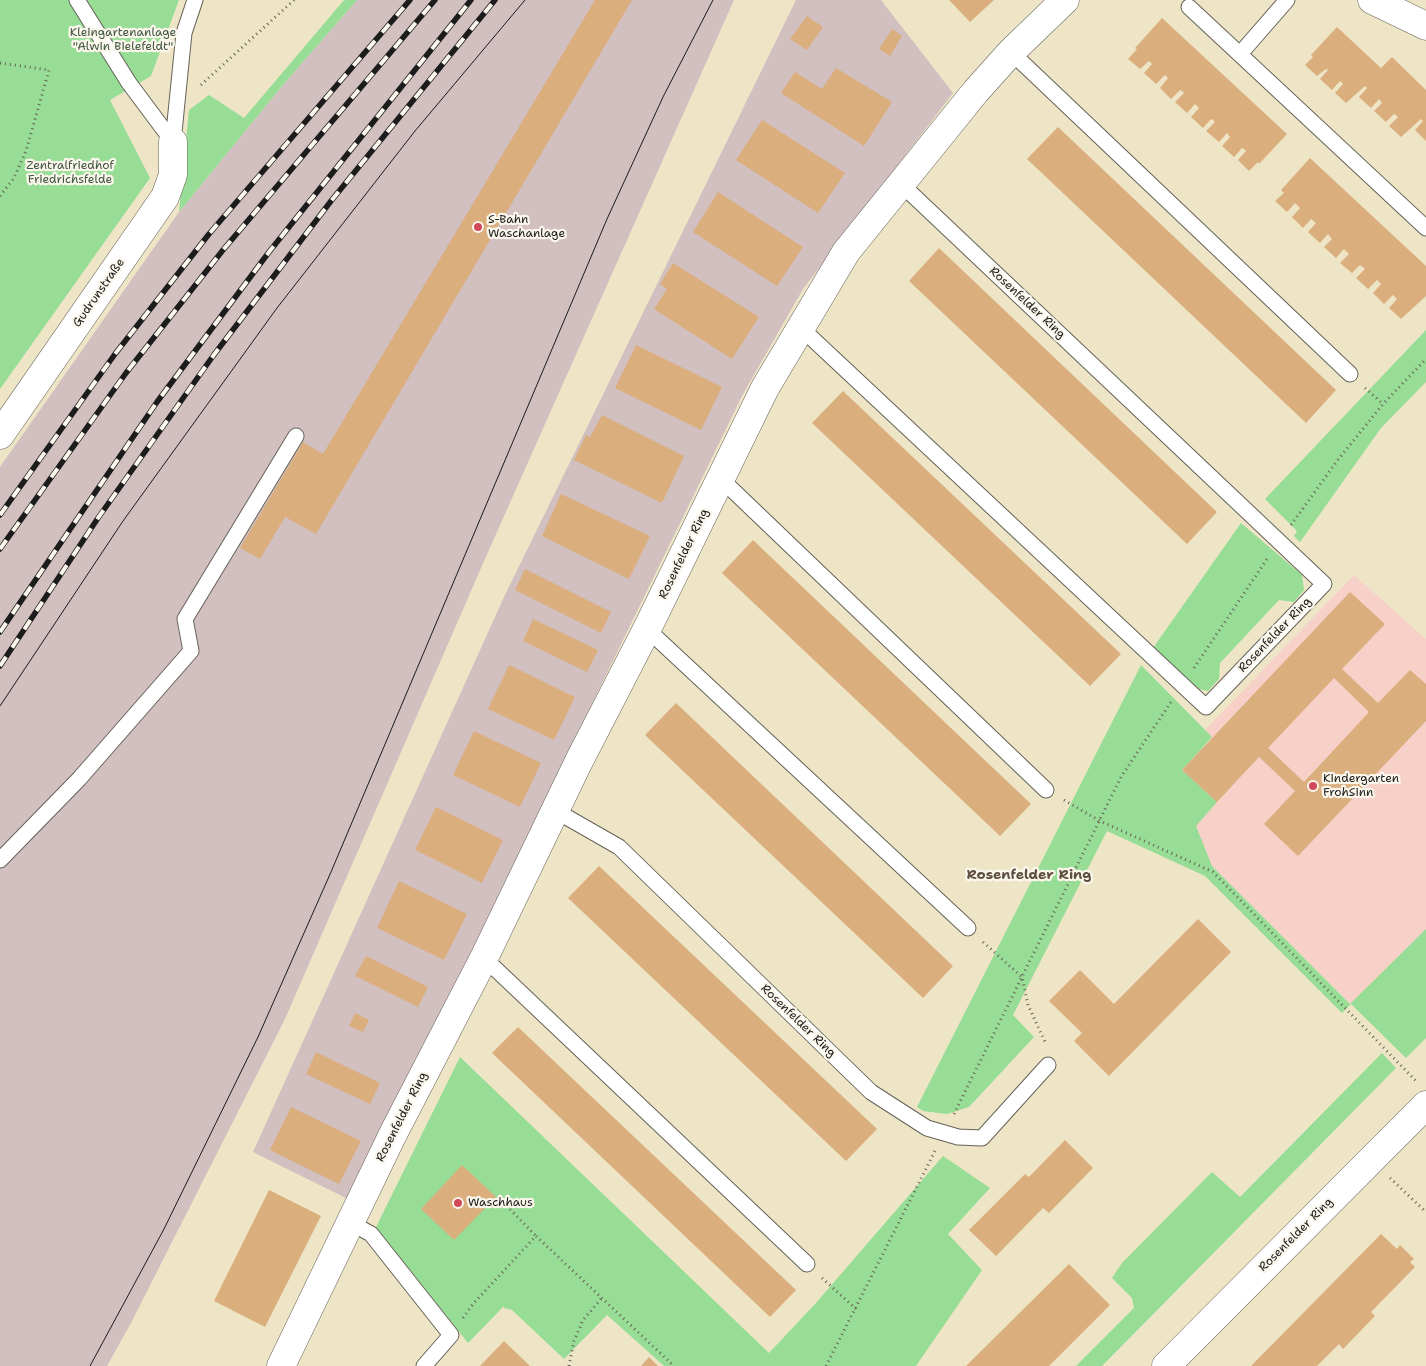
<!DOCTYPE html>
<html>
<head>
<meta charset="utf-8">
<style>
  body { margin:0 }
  canvas { display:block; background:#ede5c6 }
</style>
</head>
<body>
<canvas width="1426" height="1366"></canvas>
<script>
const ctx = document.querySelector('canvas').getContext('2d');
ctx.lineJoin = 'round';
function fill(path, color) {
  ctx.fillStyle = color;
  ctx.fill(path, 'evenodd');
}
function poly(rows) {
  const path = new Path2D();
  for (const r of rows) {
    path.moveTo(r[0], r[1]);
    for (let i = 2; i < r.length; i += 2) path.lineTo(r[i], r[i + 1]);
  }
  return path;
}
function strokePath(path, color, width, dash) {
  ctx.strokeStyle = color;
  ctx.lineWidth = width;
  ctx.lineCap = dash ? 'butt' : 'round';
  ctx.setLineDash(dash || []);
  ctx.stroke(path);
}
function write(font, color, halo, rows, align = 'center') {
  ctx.font = font + ' "Shantell Sans",sans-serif';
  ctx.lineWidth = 4.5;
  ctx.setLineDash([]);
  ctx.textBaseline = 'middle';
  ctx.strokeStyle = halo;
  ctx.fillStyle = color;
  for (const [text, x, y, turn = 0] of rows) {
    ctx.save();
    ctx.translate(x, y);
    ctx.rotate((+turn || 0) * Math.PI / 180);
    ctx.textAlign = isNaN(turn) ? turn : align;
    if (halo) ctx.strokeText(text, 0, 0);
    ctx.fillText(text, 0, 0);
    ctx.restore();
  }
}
const built = poly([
  [1354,575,1426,639,1426,929,1351,1004,1212,866,1196,826,1182,770,1212,738,1205,730]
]);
const industrial = poly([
  [357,0,734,0,484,561,285,1019,132,1321,107,1366,0,1366,0,467,179,212,282,86],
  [796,0,881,0,953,93,803,289,743,394,350,1200,253,1152,504,597]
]);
const green = poly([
  [0,0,179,0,151,76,110,100,150,178,0,389],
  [344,0,357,0,282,86,179,212,189,110,209,95,244,118],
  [1426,330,1426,382,1381,428,1300,542,1294,536,1297,531,1265,499],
  [1241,523,1302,575,1304,590,1294,602,1279,600,1220,663,1219,679,1208,691,1194,688,1153,648],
  [1141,665,1212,737,1182,770,1217,802,1196,826,1212,866,1350,1004,1426,929,1426,1038,1406,1058,1351,1004,1342,1013,1205,876,1107,831,1013,1015,1034,1037,969,1107,947,1114,923,1111,917,1107],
  [1382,1053,1396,1068,1102,1366,1076,1366,1134,1308,1132,1298,1112,1278,1122,1263,1212,1172,1240,1197],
  [460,1057,769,1353,815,1304,943,1156,990,1188,948,1234,982,1270,916,1366,664,1366,607,1315,564,1359,512,1310,504,1308,504,1306,468,1343,376,1227]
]);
const building = poly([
  [595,0,632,0,316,534,285,517,260,559,240,548,303,442,323,454],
  [949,0,994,0,970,22],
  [807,16,823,27,807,50,790,39],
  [1162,18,1287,134,1259,164,1258,162,1249,171,1238,160,1246,151,1244,149,1242,148,1234,157,1222,146,1230,137,1227,133,1219,142,1206,131,1215,122,1213,120,1211,119,1203,128,1191,117,1199,108,1195,104,1187,113,1175,102,1184,93,1182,91,1180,90,1171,99,1160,88,1168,78,1165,75,1156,84,1144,73,1152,64,1149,61,1140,69,1128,59,1137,49,1135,48],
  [1337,27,1381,68,1392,57,1426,90,1426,141,1415,130,1423,121,1421,119,1401,137,1389,126,1398,117,1394,114,1386,122,1374,111,1382,103,1379,99,1371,108,1359,97,1367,88,1365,86,1346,103,1335,93,1343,84,1340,81,1332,90,1320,79,1328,70,1326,69,1317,76,1305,65,1313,57,1311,55],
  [892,29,902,36,890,56,879,49],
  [836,68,892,102,864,146,781,93,795,72,822,89],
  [762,120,845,173,818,213,736,160],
  [1058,127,1336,390,1306,423,1027,159],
  [1310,158,1426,266,1426,296,1401,319,1389,308,1397,299,1393,295,1384,304,1373,293,1381,284,1377,280,1368,289,1356,278,1365,269,1360,265,1352,273,1340,263,1349,254,1344,249,1336,258,1324,247,1332,239,1328,234,1320,243,1308,232,1316,223,1311,219,1303,228,1292,217,1300,208,1295,203,1287,212,1275,201,1284,193,1281,190],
  [718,192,803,247,777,286,693,232],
  [939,248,1217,512,1187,544,909,281],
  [673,263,759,317,732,359,654,309,667,289,660,284],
  [636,345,722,387,701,430,615,388],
  [843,391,1121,654,1090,686,812,423],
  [602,415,684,456,662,503,574,460,586,435,590,437],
  [561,494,650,536,629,579,542,536],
  [753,540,1031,804,1000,836,722,573],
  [525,569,611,612,601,633,515,590],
  [1350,592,1385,624,1342,669,1378,703,1410,670,1426,684,1426,721,1298,856,1264,824,1295,791,1259,757,1217,802,1182,770],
  [1334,678,1369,712,1304,782,1268,748],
  [533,619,598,650,587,672,523,641],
  [509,665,575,697,554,740,488,709],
  [676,703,953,966,923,998,645,735],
  [474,731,541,763,520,807,453,775],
  [436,807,503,840,482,883,415,850],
  [599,866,877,1129,846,1161,568,898],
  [399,881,467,914,444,960,377,928],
  [1198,919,1231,952,1109,1076,1074,1041,1082,1033,1049,1001,1080,970,1114,1004],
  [366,956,428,987,418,1007,355,976],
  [355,1013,369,1020,363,1032,349,1026],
  [518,1027,796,1290,770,1317,492,1053],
  [316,1052,380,1083,370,1104,306,1074],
  [291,1107,361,1141,339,1184,270,1150],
  [1065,1140,1093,1168,1049,1213,1043,1208,996,1256,969,1230,1025,1174,1029,1177],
  [462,1165,496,1197,454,1240,421,1209],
  [269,1190,321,1216,265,1327,214,1301],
  [1381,1234,1397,1249,1400,1245,1414,1259,1410,1262,1415,1267,1371,1312,1375,1316,1343,1349,1339,1344,1317,1366,1251,1366],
  [1069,1264,1110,1305,1049,1366,966,1366],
  [504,1341,530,1366,480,1366],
  [649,1357,658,1366,641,1366]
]);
const path = poly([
  [0,63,49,70,26,151,14,178,0,196],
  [201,85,294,0],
  [1365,388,1383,404],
  [1291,525,1337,461,1383,404,1426,359],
  [1194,668,1267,559],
  [1064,800,1100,821,1213,872,1416,1081],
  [983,942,1022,977,1028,1005,1046,1044],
  [954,1114,1121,777,1171,702],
  [1390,1178,1426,1212],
  [503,1202,536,1236],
  [822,1278,856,1309],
  [463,1318,473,1304,536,1236,674,1366],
  [569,1366,574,1341,583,1320,602,1298],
  [826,1366,935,1151]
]);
const service = poly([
  [77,0,129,83,173,142],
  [1189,7,1426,228],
  [1011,52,1350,374],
  [1240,54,1287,0],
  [173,142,184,33,195,0],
  [801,328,1206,707,1324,584,900,183],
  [721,479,1046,790],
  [647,629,968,928],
  [556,811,619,847,871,1092,927,1128,958,1137,982,1138,1048,1065],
  [0,860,79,779,191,651,185,619,296,436],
  [484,958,807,1264],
  [351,1223,371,1234,451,1335,424,1366]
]);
const minor = poly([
  [1372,0,1426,26],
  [0,435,165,197,173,175,173,142],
  [281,1366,393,1134,484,958,579,761,647,629,765,388,846,252,976,91,1011,52,1065,0],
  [1166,1366,1426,1105]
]);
const tram = poly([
  [0,706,123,521,277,308,415,131,525,0],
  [90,1366,164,1229,258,1037,331,872,607,219,663,97,713,0]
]);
const rail = poly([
  [0,515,115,354,209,234,410,0],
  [0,549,126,373,223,250,435,0],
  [0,632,157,402,269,252,471,0],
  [0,666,98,518,213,356,331,201,495,0]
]);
const markers = [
  [478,227,5,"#d1495b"],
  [1313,786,5,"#d1495b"],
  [458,1203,5,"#d1495b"]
];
const parkNames = [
  ["Kleingartenanlage",123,33],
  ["\"Alwin Bielefeldt\"",123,47],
  ["Zentralfriedhof",70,166],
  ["Friedrichsfelde",70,180]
];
const poiNames = [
  ["S-Bahn",488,220],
  ["Waschanlage",488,234],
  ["Kindergarten",1323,779],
  ["FrohSinn",1323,793],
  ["Waschhaus",468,1203]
];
const streetNames = [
  ["Gudrunstraße",99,293,-55],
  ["Rosenfelder Ring",1027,303,43],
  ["Rosenfelder Ring",684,554,-64],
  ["Rosenfelder Ring",1275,635,-46],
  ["Rosenfelder Ring",798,1021,44],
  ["Rosenfelder Ring",402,1117,-63],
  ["Rosenfelder Ring",1296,1235,-45]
];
const neighbourhoodNames = [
  ["Rosenfelder Ring",1029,875]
];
fill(built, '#f7d1c8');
fill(industrial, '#d2bfc0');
fill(green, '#97dd96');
fill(building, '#dbae7e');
strokePath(service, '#656258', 17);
strokePath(minor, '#656258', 29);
strokePath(path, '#656258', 3, [1, 4]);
strokePath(service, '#fff', 15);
strokePath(minor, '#fff', 28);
strokePath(tram, '#1c1c1c', 1);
strokePath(rail, '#1c1c1c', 5.5);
strokePath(rail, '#fbf7ec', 4, [11]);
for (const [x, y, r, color] of markers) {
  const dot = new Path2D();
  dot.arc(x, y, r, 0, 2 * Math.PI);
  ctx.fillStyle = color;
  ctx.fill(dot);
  strokePath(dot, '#fbf7ec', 2);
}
write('12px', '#415641', '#fbf7ec', parkNames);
write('12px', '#1c1c1c', '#fbf7ec', poiNames, 'left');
write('12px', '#1c1c1c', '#fbf7ec', streetNames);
write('bold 14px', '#5f4f3e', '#fbf7ec', neighbourhoodNames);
</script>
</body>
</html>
